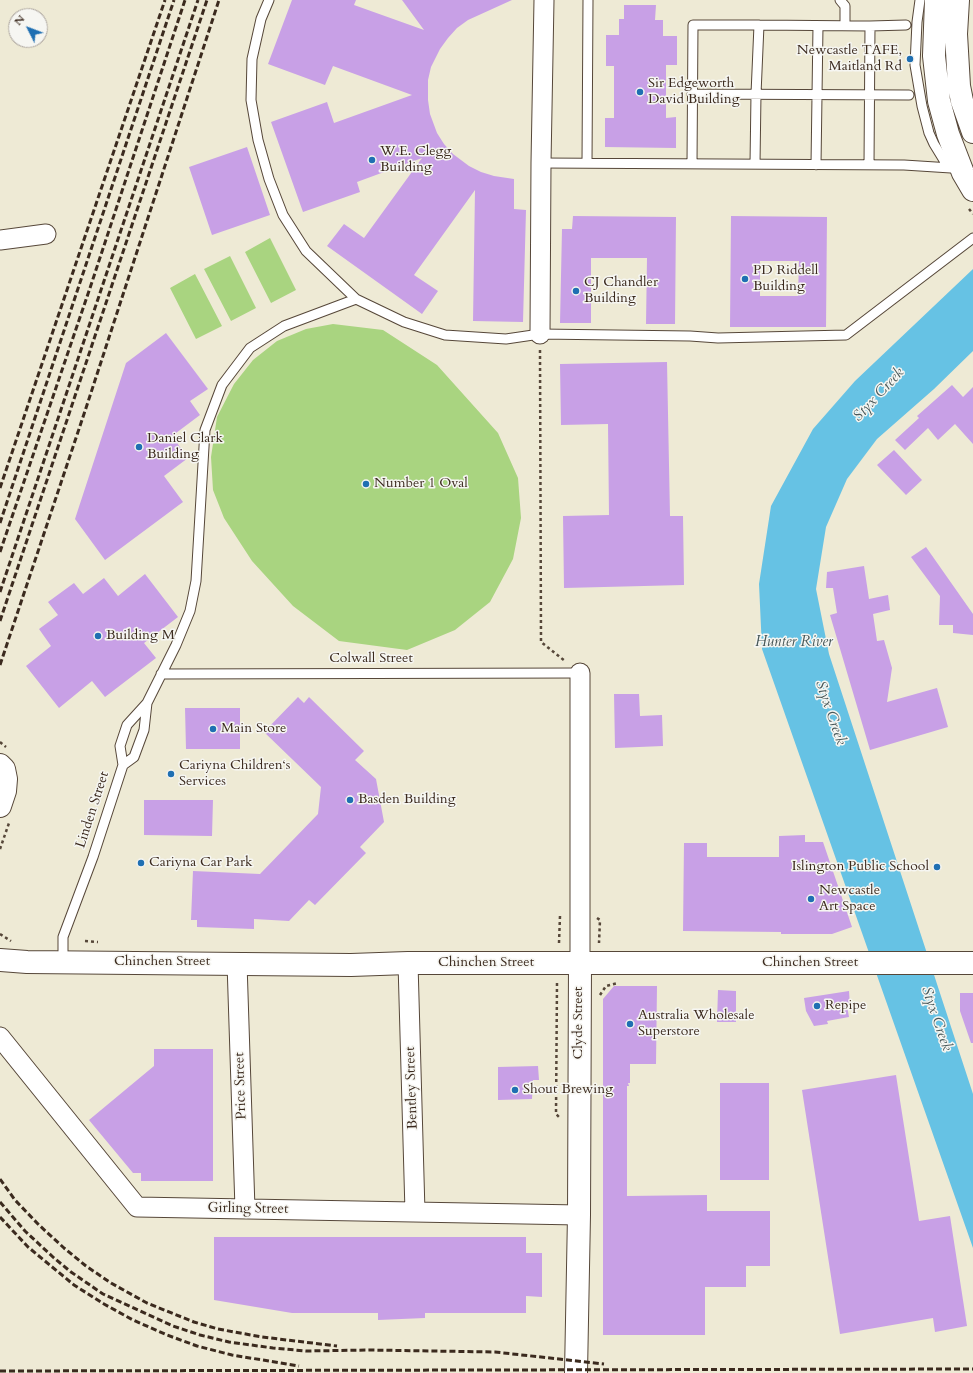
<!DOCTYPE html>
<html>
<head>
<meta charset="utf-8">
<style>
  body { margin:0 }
  #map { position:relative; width:973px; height:1373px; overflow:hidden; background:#eeead5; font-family:Cardo,serif }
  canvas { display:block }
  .north { position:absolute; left:8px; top:8px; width:40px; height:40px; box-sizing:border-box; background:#f6f6f2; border:1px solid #aba49d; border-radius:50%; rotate:312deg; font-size:11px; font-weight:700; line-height:16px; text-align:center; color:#3b2a1e }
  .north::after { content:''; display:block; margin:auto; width:14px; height:18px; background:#1f6fb2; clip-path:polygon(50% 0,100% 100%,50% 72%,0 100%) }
</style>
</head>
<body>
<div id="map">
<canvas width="973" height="1373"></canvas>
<div class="north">N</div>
</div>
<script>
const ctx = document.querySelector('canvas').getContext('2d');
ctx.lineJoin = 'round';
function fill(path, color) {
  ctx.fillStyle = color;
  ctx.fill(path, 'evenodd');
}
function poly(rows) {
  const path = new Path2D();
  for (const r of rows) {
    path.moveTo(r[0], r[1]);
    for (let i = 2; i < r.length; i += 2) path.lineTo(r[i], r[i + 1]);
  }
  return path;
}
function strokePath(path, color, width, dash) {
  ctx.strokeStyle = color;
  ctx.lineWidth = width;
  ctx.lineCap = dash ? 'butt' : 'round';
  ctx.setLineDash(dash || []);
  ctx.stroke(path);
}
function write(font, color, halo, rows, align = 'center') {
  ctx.font = font + ' Cardo,serif';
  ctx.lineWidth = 3;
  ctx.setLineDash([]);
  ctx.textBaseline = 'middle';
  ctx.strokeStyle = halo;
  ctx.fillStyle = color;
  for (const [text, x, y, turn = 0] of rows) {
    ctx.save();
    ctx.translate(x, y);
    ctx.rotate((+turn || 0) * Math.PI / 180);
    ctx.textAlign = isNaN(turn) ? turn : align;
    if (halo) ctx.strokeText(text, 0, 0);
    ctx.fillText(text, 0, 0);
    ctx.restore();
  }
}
const green = poly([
  [270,238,296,290,271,303,245,252],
  [230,256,256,308,231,321,204,269],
  [195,274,222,326,196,339,170,288],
  [333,324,383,330,437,365,498,433,518,478,521,518,513,559,490,602,455,630,407,650,339,641,293,606,252,561,224,518,213,490,211,457,217,417,234,384,253,360,277,341,306,329]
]);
const water = poly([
  [973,269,973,351,934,389,877,439,847,479,826,527,816,589,829,654,973,1094,973,1248,762,649,759,584,771,506,813,429,855,381]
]);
const building = poly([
  [292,0,356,0,354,5,424,30,402,0,512,0,468,20,457,28,448,38,440,49,431,67,428,80,428,100,430,114,437,133,444,144,453,154,469,166,481,172,494,176,514,179,514,209,526,210,523,322,473,321,475,190,414,275,438,291,422,314,327,246,344,224,364,238,422,158,357,182,360,192,303,212,271,122,327,102,334,123,412,95,333,66,325,85,268,64],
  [624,5,656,5,655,20,663,20,663,36,677,36,677,65,666,65,666,118,676,117,676,148,605,147,605,118,614,118,614,66,606,66,606,35,619,35,619,19,624,19],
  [247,147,270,215,212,235,189,167],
  [573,216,676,217,675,324,646,324,647,258,591,258,591,323,560,323,562,229,572,229],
  [731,216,827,217,826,327,730,327],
  [760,261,799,261,798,296,760,296],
  [166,333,208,389,190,401,200,415,172,436,188,458,164,476,183,502,105,560,75,519,126,363],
  [667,362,670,516,683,516,684,585,564,588,563,516,609,515,608,424,561,425,560,364],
  [952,385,963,397,973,387,973,444,955,424,938,440,928,428,905,450,895,440,919,418,917,416],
  [894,450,922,480,906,495,877,465],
  [926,547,973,614,973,635,953,633,953,625,939,625,940,596,911,557],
  [864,566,869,599,888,595,890,610,873,614,877,641,884,640,892,668,887,702,937,688,948,727,870,750,830,615,837,613,833,588,826,588,827,572],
  [145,574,178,617,144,643,156,658,105,697,92,681,59,708,26,666,51,646,39,629,58,615,48,602,74,583,83,594,104,578,118,596],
  [614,694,639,694,640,716,662,715,663,746,615,748],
  [298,697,304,703,309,697,364,751,355,760,376,779,384,822,360,847,366,853,315,905,309,900,289,921,254,919,254,929,197,927,197,920,191,920,193,871,260,874,318,814,321,787,264,732],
  [185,708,240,708,240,749,186,749],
  [144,800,213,800,212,836,144,835],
  [805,835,805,842,823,842,852,927,832,934,781,934,781,932,683,931,684,843,707,843,707,857,779,857,779,836],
  [614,986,657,986,656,1064,630,1064,630,1083,628,1083,629,1086,627,1086,627,1196,707,1195,707,1211,770,1211,770,1266,746,1266,746,1287,705,1287,705,1335,603,1335,603,999],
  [718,990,736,991,736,1022,717,1022],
  [849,991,850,1006,847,1006,849,1017,827,1021,828,1024,814,1026,806,1011,804,998],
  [960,993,973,993,973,1043,971,1043,960,1011],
  [154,1049,213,1049,213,1181,141,1181,141,1173,133,1173,89,1120,154,1066],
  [538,1066,539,1080,533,1080,532,1099,498,1100,498,1067],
  [896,1075,919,1221,950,1216,967,1326,935,1332,933,1318,840,1334,802,1090],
  [720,1083,769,1083,769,1180,720,1180],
  [214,1237,526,1237,526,1253,542,1253,542,1297,526,1296,526,1313,425,1313,425,1318,378,1320,378,1313,292,1313,214,1300]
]);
const path = poly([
  [969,209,973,214],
  [540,350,541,642,565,661],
  [0,742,6,747],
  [0,849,9,823],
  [597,918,600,920,599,943],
  [0,934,11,941],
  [85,941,98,942],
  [559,943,560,916,562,914],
  [557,983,556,1114,560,1118],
  [600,995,606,986,618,983]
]);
const lane = poly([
  [269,0,261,19,252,59,251,100,258,140,269,179,283,215,306,251,356,299,404,322,445,335,506,339,540,334,690,336,718,338,846,335,973,238],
  [840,0,845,6,845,26],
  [920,0,917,22,915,65,922,106,929,133,934,144,945,162,954,169],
  [870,26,906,25],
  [692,94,909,95],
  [541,163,904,165,951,168],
  [587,163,588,0],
  [692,164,693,25,759,25,870,26,869,165],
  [755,164,756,94,759,25],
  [816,165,818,26],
  [161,674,580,673],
  [123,765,134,757,144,730,147,703],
  [63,962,63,937,93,857,123,765,120,746,127,725,147,703,176,645,190,611,196,581,205,430,222,385,250,348,284,326,356,299]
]);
const street = poly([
  [0,240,46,234],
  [540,334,541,163,544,0],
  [237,963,245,1209],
  [408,963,415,1212],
  [580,963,580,673],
  [0,1037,137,1207,579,1215]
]);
const secondary = poly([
  [0,765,4,769,6,779,5,791,0,806],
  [0,960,27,962,351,965,408,963,973,963],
  [576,1373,579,1215,580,963]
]);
const primary = poly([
  [936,0,934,56,939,101,948,134,963,173,973,190],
  [958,0,956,34,959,86,962,101,973,132]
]);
const rail = poly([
  [0,488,165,0],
  [0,523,174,0],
  [0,552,91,285,185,0],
  [0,592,198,0],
  [0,621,207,0],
  [0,665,86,408,219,0],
  [0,1179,15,1200,39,1225,64,1248,86,1266,111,1283,147,1303,194,1322,218,1329,262,1337,337,1346],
  [0,1202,25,1231,54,1258,71,1272,103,1294,173,1326,200,1335,229,1342,273,1348,306,1351,369,1350,495,1352,604,1364],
  [0,1217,28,1247,74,1285,104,1304,133,1320,167,1335,197,1346,232,1355,299,1366],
  [0,1371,973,1369]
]);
const markers = [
  [910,59,4,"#1f6fb2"],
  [640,92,4,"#1f6fb2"],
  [372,160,4,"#1f6fb2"],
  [745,279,4,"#1f6fb2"],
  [576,291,4,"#1f6fb2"],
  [139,447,4,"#1f6fb2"],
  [366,484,4,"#1f6fb2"],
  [98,636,4,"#1f6fb2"],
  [213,729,4,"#1f6fb2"],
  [171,774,4,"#1f6fb2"],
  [350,800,4,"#1f6fb2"],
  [141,863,4,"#1f6fb2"],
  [937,867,4,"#1f6fb2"],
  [811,899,4,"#1f6fb2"],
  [817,1006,4,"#1f6fb2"],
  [630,1024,4,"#1f6fb2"],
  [515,1090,4,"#1f6fb2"]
];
const poiNames = [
  ["Newcastle TAFE,",902,51,"right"],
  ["Maitland Rd",902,67,"right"],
  ["Sir Edgeworth",648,84],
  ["David Building",648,100],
  ["W.E. Clegg",380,152],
  ["Building",380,168],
  ["PD Riddell",753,271],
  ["Building",753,287],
  ["CJ Chandler",584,283],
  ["Building",584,299],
  ["Daniel Clark",147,439],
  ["Building",147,455],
  ["Number 1 Oval",374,484],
  ["Building M",106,636],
  ["Main Store",221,729],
  ["Cariyna Children‘s",179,766],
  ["Services",179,782],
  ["Basden Building",358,800],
  ["Cariyna Car Park",149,863],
  ["Islington Public School",929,867,"right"],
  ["Newcastle",819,891],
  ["Art Space",819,907],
  ["Repipe",825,1006],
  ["Australia Wholesale",638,1016],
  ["Superstore",638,1032],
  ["Shout Brewing",523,1090]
];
const streetNames = [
  ["Colwall Street",371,659],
  ["Linden Street",93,810,-72],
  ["Chinchen Street",162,962],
  ["Chinchen Street",486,963],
  ["Chinchen Street",810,963],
  ["Clyde Street",579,1023,-90],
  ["Price Street",241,1086,-92],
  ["Bentley Street",412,1088,-92],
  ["Girling Street",248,1209,1]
];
const waterNames = [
  ["Styx Creek",879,395,-47],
  ["Hunter River",794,643],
  ["Styx Creek",830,713,71],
  ["Styx Creek",936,1019,71]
];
fill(green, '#a9d480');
fill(water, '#66c2e4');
fill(building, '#c8a0e6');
strokePath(lane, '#564739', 11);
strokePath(street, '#564739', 21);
strokePath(secondary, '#564739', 24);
strokePath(primary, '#564739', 24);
strokePath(path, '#564739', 2.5, [3, 3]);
strokePath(lane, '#fff', 9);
strokePath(street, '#fff', 19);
strokePath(secondary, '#fff', 22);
strokePath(primary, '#fff', 22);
strokePath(rail, '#3b2a1e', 3, [6, 3]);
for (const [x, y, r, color] of markers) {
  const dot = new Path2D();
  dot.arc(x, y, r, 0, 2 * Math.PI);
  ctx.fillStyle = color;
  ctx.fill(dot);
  strokePath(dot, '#f6f6f2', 1.5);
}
write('14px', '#3b2a1e', '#f6f6f2', poiNames, 'left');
write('14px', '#3b2a1e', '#f6f6f2', streetNames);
write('italic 15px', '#485859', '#f6f6f2', waterNames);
</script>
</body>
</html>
